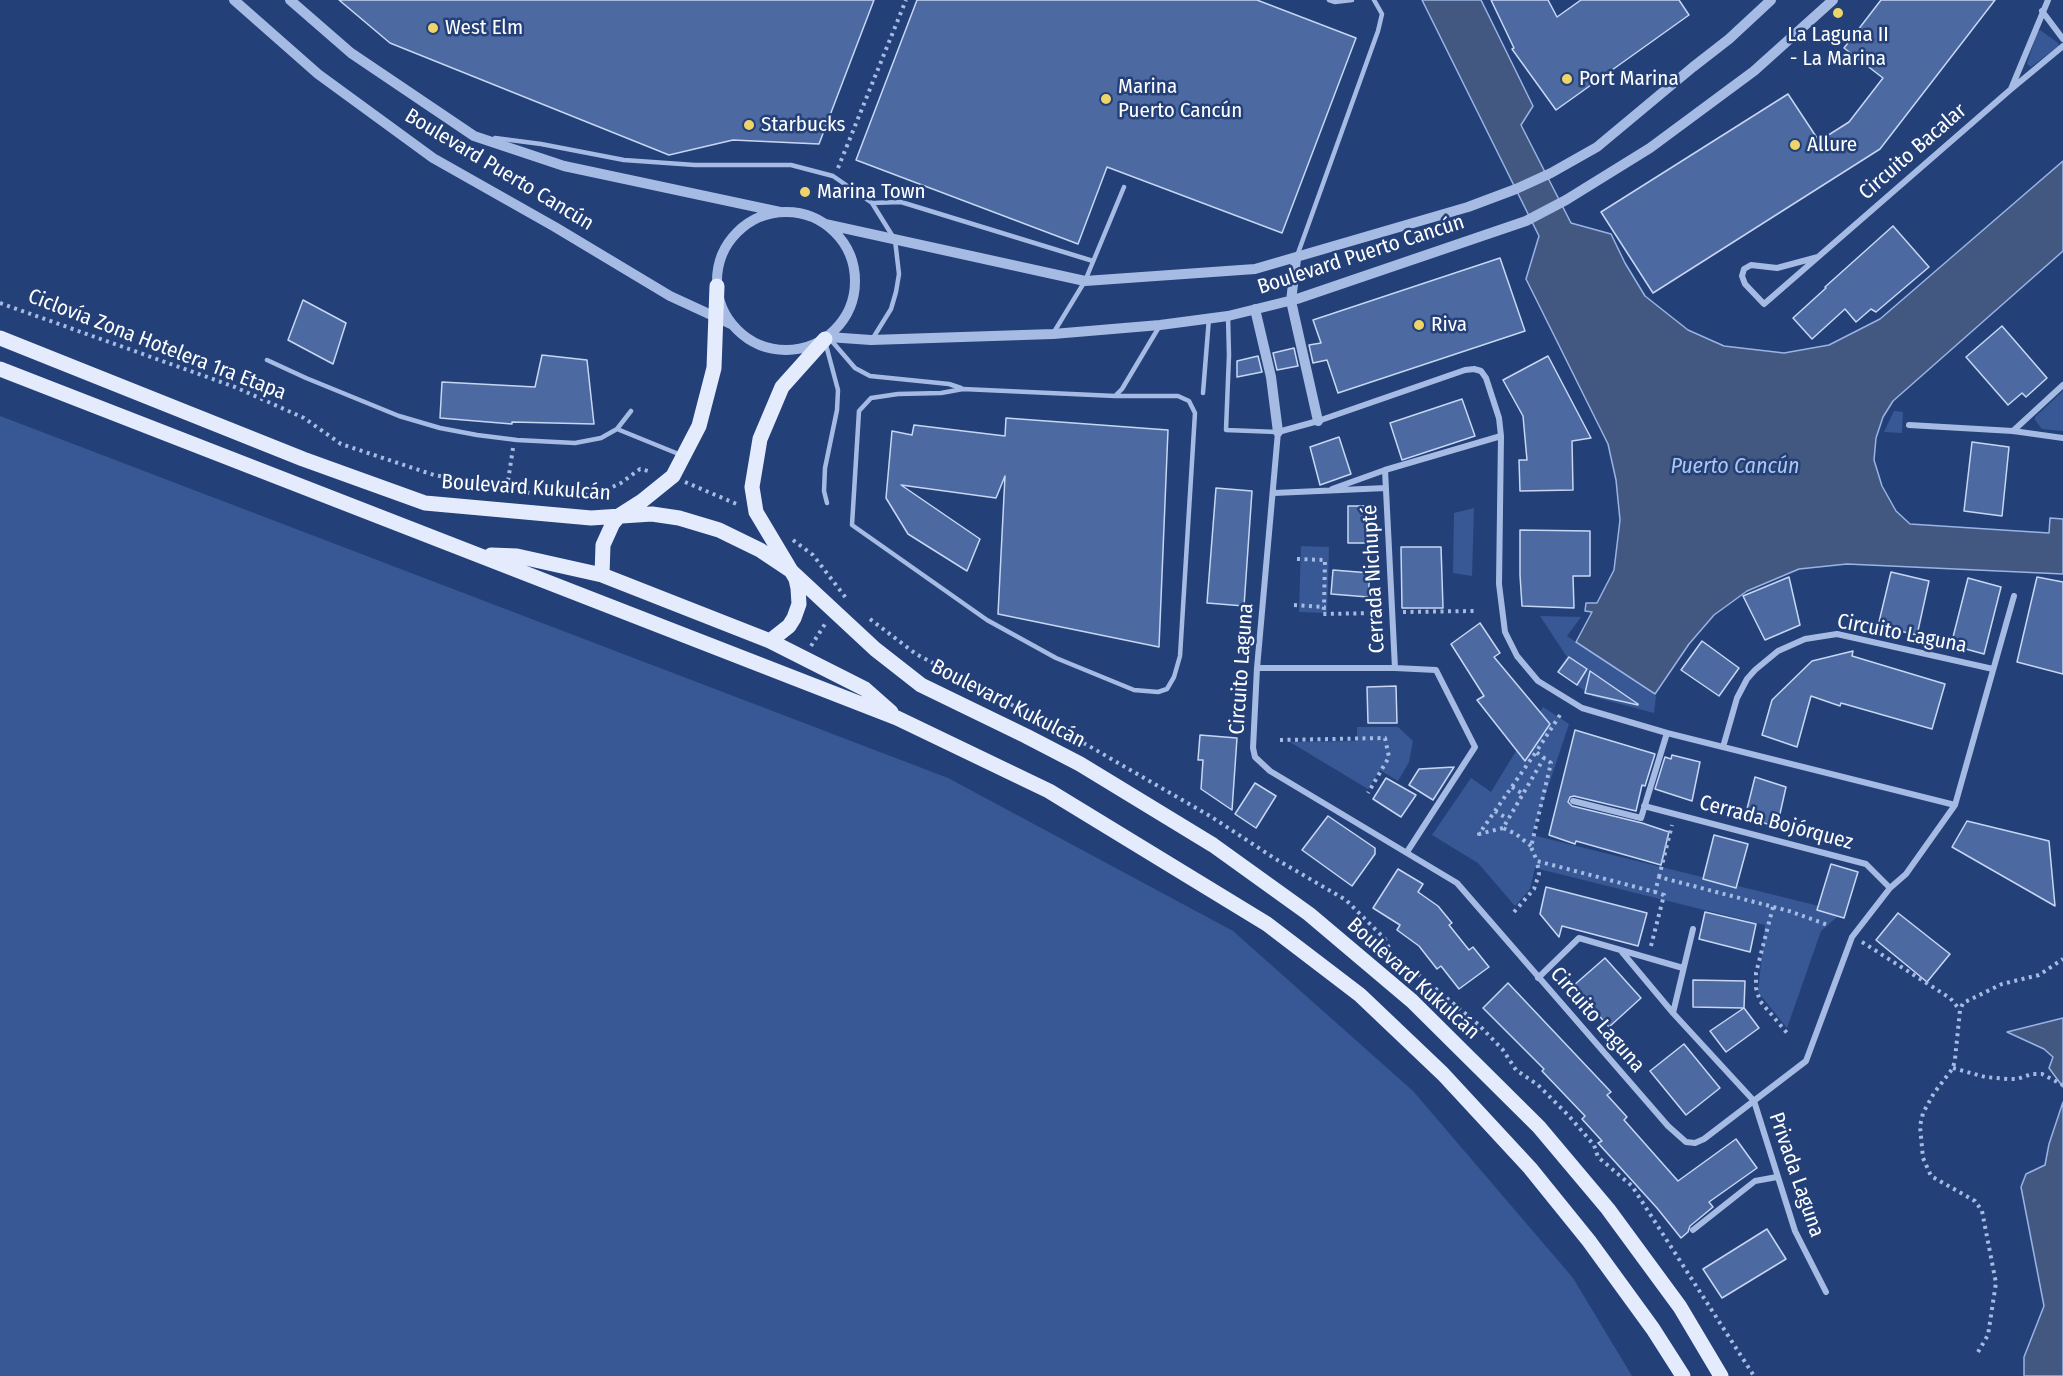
<!DOCTYPE html>
<html>
<head>
<meta charset="utf-8">
<style>
  body { margin:0 }
  canvas { display:block; background:#244078 }
</style>
</head>
<body>
<canvas width="2063" height="1376"></canvas>
<script>
const ctx = document.querySelector('canvas').getContext('2d');
ctx.lineJoin = 'round';
function fill(path, color) {
  ctx.fillStyle = color;
  ctx.fill(path, 'evenodd');
}
function poly(rows) {
  const path = new Path2D();
  for (const r of rows) {
    if (r.length === 3) {
      path.moveTo(r[0] + r[2], r[1]);
      path.arc(r[0], r[1], r[2], 0, 2 * Math.PI);
      continue;
    }
    path.moveTo(r[0], r[1]);
    for (let i = 2; i < r.length; i += 2) path.lineTo(r[i], r[i + 1]);
  }
  return path;
}
function strokePath(path, color, width, dash) {
  ctx.strokeStyle = color;
  ctx.lineWidth = width;
  ctx.lineCap = dash ? 'butt' : 'round';
  ctx.setLineDash(dash || []);
  ctx.stroke(path);
}
function write(font, color, halo, rows, align = 'center') {
  ctx.font = font + ' "Fira Sans Condensed",sans-serif';
  ctx.lineWidth = 5;
  ctx.setLineDash([]);
  ctx.textBaseline = 'middle';
  ctx.strokeStyle = halo;
  ctx.fillStyle = color;
  for (const [text, x, y, turn = 0] of rows) {
    ctx.save();
    ctx.translate(x, y);
    ctx.rotate((+turn || 0) * Math.PI / 180);
    ctx.textAlign = isNaN(turn) ? turn : align;
    if (halo) ctx.strokeText(text, 0, 0);
    ctx.fillText(text, 0, 0);
    ctx.restore();
  }
}
const green = poly([
  [2040,30,2058,43,2059,46,2031,67,2027,64,2037,32],
  [2063,391,2063,431,2042,429,2035,420,2035,417],
  [1894,411,1903,412,1902,433,1884,432],
  [0,416,948,778,1233,931,1413,1091,1573,1278,1632,1376,0,1376],
  [1474,508,1472,576,1453,573,1454,513],
  [1301,546,1329,547,1327,613,1299,612],
  [1540,616,1581,617,1567,636,1656,696,1654,713,1594,697,1557,672,1567,657],
  [1543,707,1569,724,1532,835,1843,912,1821,931,1787,1028,1758,992,1765,925,1535,868,1530,889,1515,906,1478,863,1432,835,1471,778,1491,792],
  [1357,727,1398,727,1413,741,1409,762,1398,781,1380,770,1368,789,1290,742,1357,741]
]);
const water = poly([
  [1422,0,1481,0,1533,106,1521,125,1571,223,1611,234,1625,263,1645,296,1688,330,1724,346,1784,353,1829,345,1880,319,2063,161,2063,251,1893,401,1883,417,1876,438,1874,460,1882,486,1896,511,1910,524,2049,533,2050,518,2063,519,2063,574,1847,564,1799,569,1747,591,1714,615,1689,644,1655,694,1576,642,1592,612,1585,611,1586,603,1597,603,1614,570,1620,520,1616,480,1608,444,1526,279,1539,236,1422,0],
  [2063,1018,2063,1087,2049,1068,2053,1057,2044,1049,2007,1032,2063,1018],
  [2063,1102,2063,1376,2024,1376,2024,1357,2044,1306,2021,1187,2026,1174,2045,1165,2049,1144,2063,1102]
]);
const building = poly([
  [339,0,874,0,819,144,733,140,669,155,390,43,339,0],
  [917,0,1257,0,1356,38,1282,233,1107,167,1078,244,856,160,917,0],
  [1491,0,1548,0,1557,17,1581,0,1679,0,1689,15,1556,110,1512,49,1514,48,1491,0],
  [1881,0,1995,0,1880,149,1653,293,1601,212,1788,94,1819,141,1849,122,1883,78,1844,48,1881,0],
  [1893,226,1929,267,1876,312,1871,309,1856,322,1845,309,1812,339,1793,318,1826,288,1825,287,1893,226],
  [1500,258,1525,331,1338,393,1327,360,1313,363,1309,345,1321,343,1313,320,1500,258],
  [303,300,346,323,333,364,288,340,303,300],
  [2002,326,2047,378,2026,397,2022,393,2008,405,1966,357,2002,326],
  [1294,348,1298,366,1277,370,1273,353,1294,348],
  [542,355,587,360,594,424,512,422,512,424,440,418,442,382,535,387,542,355],
  [1258,356,1262,372,1237,377,1237,361,1258,356],
  [1548,356,1591,438,1572,441,1573,490,1520,491,1519,460,1527,460,1523,416,1503,380,1548,356],
  [1462,399,1475,436,1402,460,1390,423,1462,399],
  [1006,418,1168,430,1159,647,998,614,1005,476,996,498,901,485,980,539,967,571,908,534,886,498,892,431,912,435,914,425,1005,436,1006,418],
  [1339,437,1351,474,1320,485,1310,447,1339,437],
  [1972,442,2009,447,2002,516,1964,511,1972,442],
  [1216,488,1252,491,1244,606,1207,603,1216,488],
  [1348,506,1373,506,1373,543,1348,543,1348,506],
  [1520,530,1590,531,1590,576,1573,576,1574,608,1522,606,1520,575,1520,530],
  [1401,547,1441,547,1443,608,1402,608,1401,547],
  [1333,570,1370,573,1368,597,1331,594,1333,570],
  [1891,572,1929,581,1917,635,1878,626,1891,572],
  [1789,577,1800,625,1765,640,1743,596,1789,577],
  [2037,577,2063,582,2063,674,2017,662,2037,577],
  [1968,578,2001,587,1984,654,1951,645,1968,578],
  [1480,623,1500,653,1494,657,1550,724,1525,761,1477,700,1484,696,1451,644,1480,623],
  [1702,641,1739,668,1719,696,1681,670,1702,641],
  [1853,651,1852,656,1945,684,1932,729,1841,703,1840,706,1811,696,1797,747,1762,735,1772,700,1812,661,1853,651],
  [1569,657,1587,669,1577,685,1558,672,1569,657],
  [1590,671,1638,704,1638,705,1585,693,1590,671],
  [1396,686,1397,723,1368,723,1367,687,1396,686],
  [1575,730,1655,754,1645,786,1642,785,1636,811,1574,796,1570,797,1568,802,1572,806,1642,823,1669,832,1661,865,1576,841,1575,844,1549,835,1575,730],
  [1200,735,1237,738,1232,810,1201,789,1203,760,1198,760,1200,735],
  [1672,755,1700,762,1692,801,1655,789,1665,757,1671,759,1672,755],
  [1454,767,1433,800,1409,785,1419,769,1454,767],
  [1755,777,1786,787,1777,827,1745,817,1755,777],
  [1386,778,1416,795,1401,817,1373,799,1386,778],
  [1255,783,1276,796,1256,828,1235,814,1255,783],
  [1328,816,1375,848,1375,854,1352,886,1302,850,1328,816],
  [1967,821,2049,841,2055,906,1952,847,1967,821],
  [1714,835,1748,844,1736,888,1703,879,1714,835],
  [1831,864,1858,872,1844,918,1817,910,1831,864],
  [1398,869,1423,884,1418,892,1438,906,1452,923,1449,925,1469,950,1473,947,1489,967,1459,989,1441,966,1437,969,1419,946,1397,930,1400,925,1373,908,1398,869],
  [1546,887,1647,913,1638,946,1562,926,1559,937,1540,914,1546,887],
  [1705,912,1756,924,1750,952,1699,939,1705,912],
  [1898,913,1950,954,1927,982,1876,940,1898,913],
  [1605,958,1641,998,1609,1027,1573,986,1605,958],
  [1693,980,1745,981,1744,1008,1693,1007,1693,980],
  [1508,983,1611,1092,1607,1095,1627,1117,1624,1120,1678,1181,1736,1139,1757,1168,1709,1202,1713,1207,1690,1226,1688,1232,1681,1238,1657,1208,1598,1143,1602,1141,1582,1119,1585,1116,1542,1071,1544,1069,1483,1008,1508,983],
  [1744,1008,1759,1028,1726,1052,1710,1031,1744,1008],
  [1684,1044,1720,1088,1686,1115,1650,1071,1684,1044],
  [1767,1229,1786,1259,1722,1298,1703,1269,1767,1229]
]);
const path = poly([
  [838,168,906,0],
  [0,303,235,387,304,418,341,444,434,475,540,495],
  [685,482,739,505],
  [507,488,513,448],
  [562,497,597,494,621,483,640,469,652,472],
  [793,540,813,555,846,598],
  [1297,559,1325,560,1324,607],
  [1294,605,1324,607,1323,614,1381,613],
  [1403,612,1474,611],
  [870,619,916,654,1089,746,1210,816,1274,858,1346,900,1385,939,1396,964,1418,974,1479,1025,1503,1050,1516,1070,1538,1085,1568,1115,1594,1145,1598,1157,1632,1186,1754,1376],
  [811,646,825,624],
  [1560,715,1536,752,1551,763,1531,847,1537,861,1655,892,1659,877,1789,911,1828,925],
  [1280,740,1385,738,1389,757,1368,793],
  [1512,787,1523,794],
  [1495,811,1508,819],
  [1503,828,1479,834,1536,752],
  [1531,846,1516,834,1503,828,1544,758],
  [1659,877,1672,825],
  [1773,907,1756,973,1756,988,1760,1001,1787,1033],
  [1514,912,1534,889,1539,874,1537,861],
  [1862,942,1950,998,1960,1010],
  [1651,946,1664,895,1655,892],
  [1953,1068,1985,1077,2008,1079,2017,1079,2032,1074,2042,1074,2063,1085],
  [1978,1352,1988,1335,1996,1283,1982,1211,1975,1201,1931,1176,1923,1158,1920,1126,1923,1113,1934,1093,1953,1068,1955,1059,1960,1010,1963,1003,2002,984,2039,975,2063,959]
]);
const service = poly([
  [1329,0,1335,2,1352,0],
  [495,138,541,144,624,160,695,165,791,165,833,176,872,203,895,240,899,274,896,292,891,309,873,338],
  [872,203,901,202,1093,261],
  [1297,256,1378,31,1382,14,1374,0],
  [1228,316,1229,355,1226,430,1277,432],
  [1054,332,1085,281,1124,187],
  [830,339,855,368,870,376,949,384,961,388],
  [826,345,838,390,837,410,825,468,824,491,827,503],
  [267,360,306,378,399,416,440,428,477,435,517,440,575,443,601,438,617,429,631,411],
  [1203,393,1209,318],
  [1115,396,1178,396,1189,401,1195,413,1180,656,1174,677,1167,689,1158,692,1134,690,1056,658,987,620,852,525,859,411,871,398,898,394,941,393,963,389,1115,396,1122,389,1159,327],
  [617,429,681,455]
]);
const minor = poly([
  [2042,11,2063,39],
  [2011,89,2048,0],
  [1818,257,1777,268,1751,265,1744,269,1742,276,1745,284,1764,304,2010,90,2063,46],
  [1474,369,1481,371,1486,378,1499,418,1501,436,1499,584,1505,632,1517,656,1538,681,1582,708,1667,733,1955,805,1906,874,1890,888,1852,937,1806,1061,1704,1139,1695,1143,1686,1142,1668,1126,1457,883,1270,771,1255,757,1253,748,1257,668,1278,432,1318,421,1465,370,1474,369],
  [1909,425,2013,431,2063,438],
  [2013,431,2063,385],
  [1385,470,1395,668],
  [1332,489,1385,470,1501,436],
  [1274,493,1386,488],
  [1257,668,1395,668,1436,670,1475,747,1407,852],
  [1723,747,1737,698,1747,679,1755,670,1778,651,1805,639,1837,634,1993,669],
  [1573,801,1641,818,1667,733],
  [1955,805,2014,596],
  [1644,806,1866,864,1890,888],
  [1622,952,1673,1013,1754,1101,1795,1231,1826,1292],
  [1538,978,1579,938,1683,968],
  [1673,1013,1693,929],
  [1693,1230,1755,1181,1777,1177]
]);
const tertiary = poly([
  [234,0,318,74,433,158,555,227,670,296,733,325],
  [290,0,351,53,474,136,564,166,780,212],
  [786,281,69],
  [825,224,1085,281,1255,269,1468,207,1516,189,1551,173,1597,147,1693,67,1729,39,1771,0],
  [1296,259,1291,301,1318,421],
  [1255,309,1271,377,1278,432],
  [828,337,871,340,1053,334,1160,325,1228,316,1297,299,1526,221,1566,200,1650,148,1754,71,1833,0]
]);
const primary = poly([
  [0,338,303,459,425,503,591,518,652,514,679,518,719,530,760,550,790,570,875,649,921,685,1026,736,1080,764,1213,845,1309,914,1412,1001,1539,1127,1608,1209,1680,1307,1721,1376],
  [0,369,897,718,1049,791,1267,924,1360,995,1443,1074,1530,1168,1589,1241,1653,1329,1683,1376],
  [491,555,517,556,602,575,770,641,865,689,891,712],
  [602,575,603,545,613,523,620,515,642,501,673,476,699,426,714,368,717,286],
  [770,641,789,626,794,618,799,604,798,588,796,579,756,512,752,487,760,439,782,387,825,339]
]);
const markers = [
  [1838,13,6,"#eed569"],
  [433,28,6,"#eed569"],
  [1567,79,6,"#eed569"],
  [1106,99,6,"#eed569"],
  [749,125,6,"#eed569"],
  [1795,145,6,"#eed569"],
  [805,192,6,"#eed569"],
  [1419,325,6,"#eed569"]
];
const poiNames = [
  ["West Elm",445,28],
  ["La Laguna II",1838,35,"center"],
  ["- La Marina",1838,59,"center"],
  ["Port Marina",1579,79],
  ["Marina",1118,87],
  ["Puerto Cancún",1118,111],
  ["Starbucks",761,125],
  ["Allure",1807,145],
  ["Marina Town",817,192],
  ["Riva",1431,325]
];
const streetNames = [
  ["Circuito Bacalar",1913,152,-41],
  ["Boulevard Puerto Cancún",499,170,31],
  ["Boulevard Puerto Cancún",1361,255,-18],
  ["Ciclovía Zona Hotelera 1ra Etapa",157,345,21],
  ["Boulevard Kukulcán",526,488,4],
  ["Cerrada Nichupté",1374,579,-93],
  ["Circuito Laguna",1902,634,11],
  ["Circuito Laguna",1242,669,-86],
  ["Boulevard Kukulcán",1008,704,27],
  ["Cerrada Bojórquez",1776,823,15],
  ["Boulevard Kukulcán",1413,979,42],
  ["Circuito Laguna",1597,1020,49],
  ["Privada Laguna",1796,1175,71]
];
const waterNames = [
  ["Puerto Cancún",1735,467]
];
fill(green, '#375895');
fill(water, '#435881');
strokePath(water, '#99b4e4', 1.5);
fill(building, '#4c69a2');
strokePath(building, '#c7d7f3', 1.5);
strokePath(path, '#a5bbe3', 4, [3, 4.5]);
strokePath(service, '#a5bbe3', 4.5);
strokePath(minor, '#a5bbe3', 6);
strokePath(tertiary, '#a5bbe3', 10);
strokePath(primary, '#e4ebfc', 15);
for (const [x, y, r, color] of markers) {
  const dot = new Path2D();
  dot.arc(x, y, r, 0, 2 * Math.PI);
  ctx.fillStyle = color;
  ctx.fill(dot);
  strokePath(dot, '#244078', 2);
}
write('21px', '#fff', '#244078', poiNames, 'left');
write('21px', '#fff', '#244078', streetNames);
write('italic 22px', '#b0c5ec', '#244078', waterNames);
</script>
</body>
</html>
